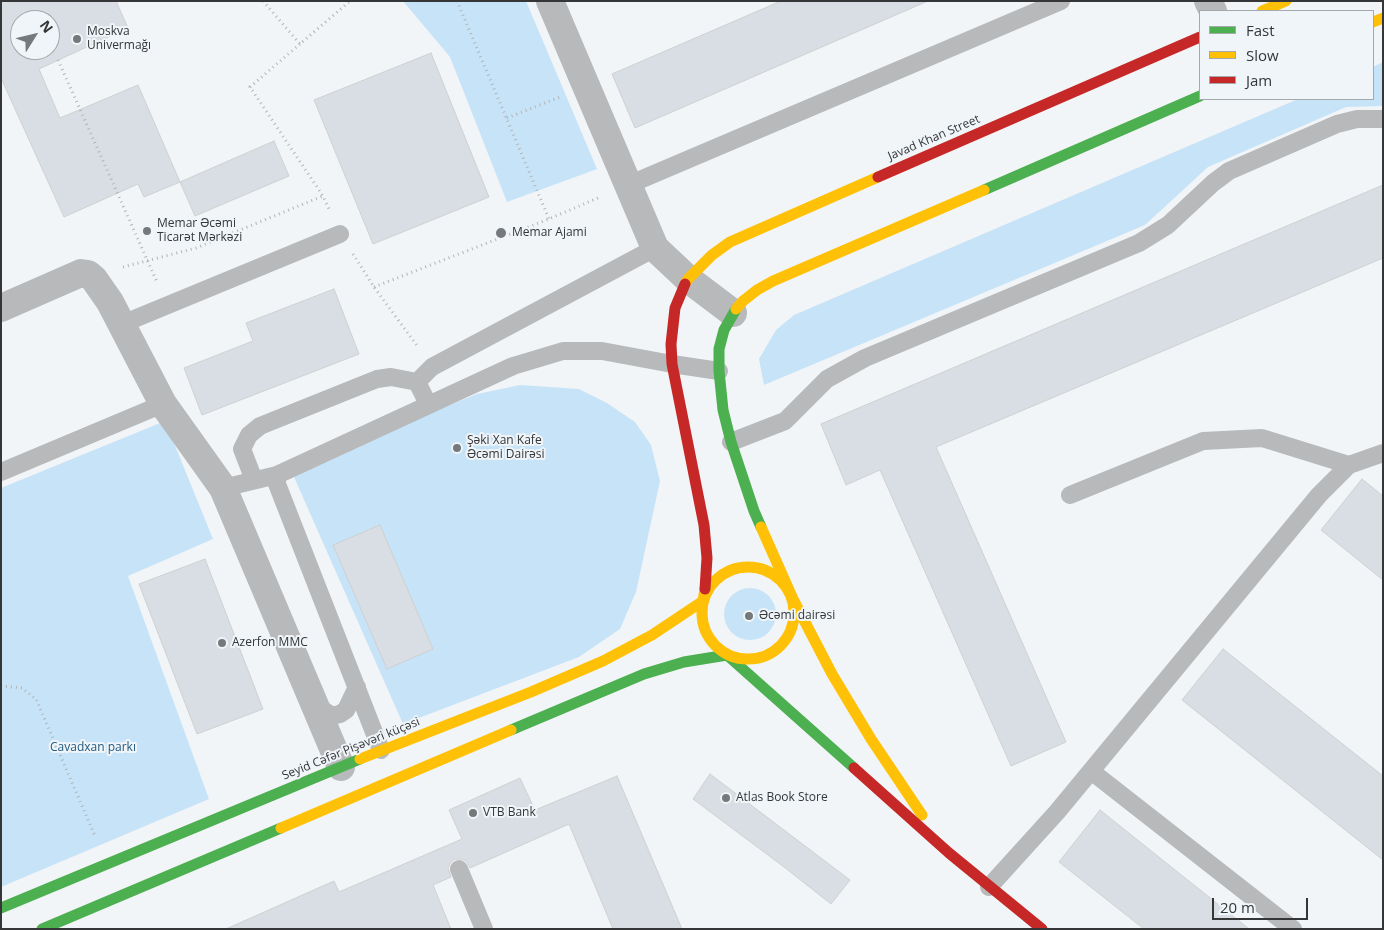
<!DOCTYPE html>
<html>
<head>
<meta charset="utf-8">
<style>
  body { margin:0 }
  #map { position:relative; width:1384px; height:930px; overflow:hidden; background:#f2f5f7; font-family:"Open Sans",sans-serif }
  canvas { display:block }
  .frame { position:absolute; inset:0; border:2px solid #343638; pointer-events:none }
  .legend { position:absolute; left:1199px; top:10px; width:175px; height:90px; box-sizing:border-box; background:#f0f5f9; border:1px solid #a5a9ac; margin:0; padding:6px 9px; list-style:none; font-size:15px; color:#343638 }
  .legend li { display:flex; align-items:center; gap:10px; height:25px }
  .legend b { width:25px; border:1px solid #a5a9ac }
  .north { position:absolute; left:10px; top:10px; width:50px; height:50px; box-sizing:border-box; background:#f0f5f9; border:1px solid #a5a9ac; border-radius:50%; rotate:54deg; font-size:14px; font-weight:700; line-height:20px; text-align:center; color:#343638 }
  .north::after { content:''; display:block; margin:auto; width:18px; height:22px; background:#76797b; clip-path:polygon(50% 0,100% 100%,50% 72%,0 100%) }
  .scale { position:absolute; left:1212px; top:898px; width:96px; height:22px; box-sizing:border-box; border:2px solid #343638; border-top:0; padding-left:6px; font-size:15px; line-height:18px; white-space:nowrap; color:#343638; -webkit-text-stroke:4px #f0f5f9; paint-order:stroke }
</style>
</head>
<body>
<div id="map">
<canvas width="1384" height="930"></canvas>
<div class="frame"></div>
<ul class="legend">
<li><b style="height:6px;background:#4caf50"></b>Fast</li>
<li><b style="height:6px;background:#ffc107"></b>Slow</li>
<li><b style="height:6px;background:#c62828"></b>Jam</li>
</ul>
<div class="north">N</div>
<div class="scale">20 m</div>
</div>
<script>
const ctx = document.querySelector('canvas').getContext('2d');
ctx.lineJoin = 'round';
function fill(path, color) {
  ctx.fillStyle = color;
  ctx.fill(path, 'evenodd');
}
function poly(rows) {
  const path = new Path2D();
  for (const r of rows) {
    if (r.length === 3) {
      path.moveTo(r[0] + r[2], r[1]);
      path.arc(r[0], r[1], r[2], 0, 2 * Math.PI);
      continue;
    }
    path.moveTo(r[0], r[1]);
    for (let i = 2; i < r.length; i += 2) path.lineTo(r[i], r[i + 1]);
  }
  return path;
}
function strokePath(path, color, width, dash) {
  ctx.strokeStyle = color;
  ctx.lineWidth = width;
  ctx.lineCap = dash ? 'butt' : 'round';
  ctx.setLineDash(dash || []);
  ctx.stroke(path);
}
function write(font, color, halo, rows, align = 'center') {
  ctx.font = font + ' "Open Sans",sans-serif';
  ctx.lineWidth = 4;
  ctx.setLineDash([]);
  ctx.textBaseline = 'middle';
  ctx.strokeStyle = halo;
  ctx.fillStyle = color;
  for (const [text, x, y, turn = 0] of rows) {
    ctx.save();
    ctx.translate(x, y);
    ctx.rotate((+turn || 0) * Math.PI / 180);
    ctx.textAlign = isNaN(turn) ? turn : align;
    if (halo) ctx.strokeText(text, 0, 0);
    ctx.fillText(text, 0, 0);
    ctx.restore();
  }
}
const green = poly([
  [403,1,526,1,597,169,507,202,450,57],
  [1383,62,1383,106,1346,107,1208,167,1145,225,764,385,759,359,776,330,794,315,1298,99,1373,99,1373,67],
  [520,385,579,389,607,403,635,422,651,445,660,481,636,592,620,629,579,657,403,724,294,477,440,409,477,394],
  [165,421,213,539,128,576,209,799,1,887,1,488],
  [750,614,26]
]);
const building = poly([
  [1,1,116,1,128,28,39,69,60,118,138,85,180,182,144,197,138,184,64,217,1,78,1,1],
  [20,20,50,20,50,50,20,50,20,20],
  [781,1,928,1,635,128,612,74,781,1],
  [431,53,489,197,373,244,314,100,431,53],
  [274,141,289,176,195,216,180,182,274,141],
  [1383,185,1383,258,936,447,1066,742,1011,766,880,470,846,485,821,424,1383,185],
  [334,289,359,354,202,415,184,368,253,341,246,323,334,289],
  [1362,479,1383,496,1383,580,1321,530,1362,479],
  [380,525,433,649,387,669,333,545,380,525],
  [205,559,263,709,197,734,139,584,205,559],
  [1223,649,1383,776,1383,860,1182,700,1223,649],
  [710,774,850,880,831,904,784,867,693,799,710,774],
  [617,776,682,929,613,929,569,824,470,868,466,861,461,859,455,859,451,862,448,868,451,877,433,885,451,929,226,929,334,881,339,892,462,839,449,810,520,778,535,810,617,776],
  [1100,810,1249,929,1144,929,1059,862,1100,810]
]);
const path = poly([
  [263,1,300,44,350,1],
  [457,1,549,219],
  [300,44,250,87,323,196,330,211],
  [58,60,157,282],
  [507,118,560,97],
  [353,254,374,287,418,347],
  [123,267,196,248,323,196],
  [374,287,549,219,600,197],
  [1,686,22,688,36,699,95,836]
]);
const lane = poly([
  [628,185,1061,1],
  [122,324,340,234],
  [428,404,417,382,432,367,655,248],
  [731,442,785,421,827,379,865,358,1139,243,1168,225,1213,183,1229,171,1337,124,1357,119,1383,119],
  [1,472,163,404],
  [277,475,277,484,381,750],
  [254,480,242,449,249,435,260,426,377,379,391,377,417,382],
  [223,488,277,475,513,366,563,351,602,351,672,364,719,371],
  [1070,495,1203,441,1262,438,1349,465],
  [314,704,332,716,340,714,346,710,357,687],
  [1091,771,1293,929],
  [459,869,484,929],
  [989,887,1057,812,1319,495,1349,465,1383,453]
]);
const street = poly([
  [550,1,655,248,688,279,733,313],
  [1208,1,1213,11],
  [1,308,81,273,88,274,94,279,110,302,163,404,223,488,341,767]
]);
const fast = poly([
  [984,190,1200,96],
  [736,309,724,330,719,349,719,371,723,410,731,442,754,511,761,527],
  [511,730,644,674,684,662,727,655,854,768],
  [1,908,360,759],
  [42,929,281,828]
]);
const slow = poly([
  [1262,11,1286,1],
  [1373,22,1383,18],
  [685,284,688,279,712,255,730,242,878,177],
  [736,309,743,301,757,290,773,281,984,190],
  [761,527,793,599,832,674,871,739,922,815],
  [748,613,46],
  [360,759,531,692,603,661,652,635,703,601,705,589],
  [281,828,511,730]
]);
const jam = poly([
  [878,177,1200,37],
  [685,284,675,308,671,344,672,364,704,525,707,558,705,589],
  [854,768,949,853,1042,929]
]);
const markers = [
  [77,39,5,"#76797b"],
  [147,231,5,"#76797b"],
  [501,233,6,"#76797b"],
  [457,448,5,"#76797b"],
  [749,616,5,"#76797b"],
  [222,643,5,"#76797b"],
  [726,798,5,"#76797b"],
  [473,813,5,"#76797b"]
];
const poiNames = [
  ["Moskva",87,32],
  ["Univermağı",87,46],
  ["Memar Əcəmi",157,224],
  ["Ticarət Mərkəzi",157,238],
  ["Memar Ajami",512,233],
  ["Şəki Xan Kafe",467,441],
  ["Əcəmi Dairəsi",467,455],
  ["Əcəmi dairəsi",759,616],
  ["Azerfon MMC",232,643],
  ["Atlas Book Store",736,798],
  ["VTB Bank",483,813]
];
const streetNames = [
  ["Javad Khan Street",934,138,-23],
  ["Seyid Cəfər Pişəvəri küçəsi",351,749,-22]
];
const parkNames = [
  ["Cavadxan parkı",93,748]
];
fill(green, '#c7e3f8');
fill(building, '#d8dee3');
strokePath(building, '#ced0d2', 1);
strokePath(path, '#b2b4b5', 3, [1, 4]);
strokePath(lane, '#b7b9ba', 18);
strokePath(street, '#b7b9ba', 28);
strokePath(fast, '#4caf50', 11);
strokePath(slow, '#ffc107', 11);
strokePath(jam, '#c62828', 11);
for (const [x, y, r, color] of markers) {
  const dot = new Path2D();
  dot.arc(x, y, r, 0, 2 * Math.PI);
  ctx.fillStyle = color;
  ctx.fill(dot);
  strokePath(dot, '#f0f5f9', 2);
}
write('12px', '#343638', '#f0f5f9', poiNames, 'left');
write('12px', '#343638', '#f0f5f9', streetNames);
write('12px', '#20597f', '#f0f5f9', parkNames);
</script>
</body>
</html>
